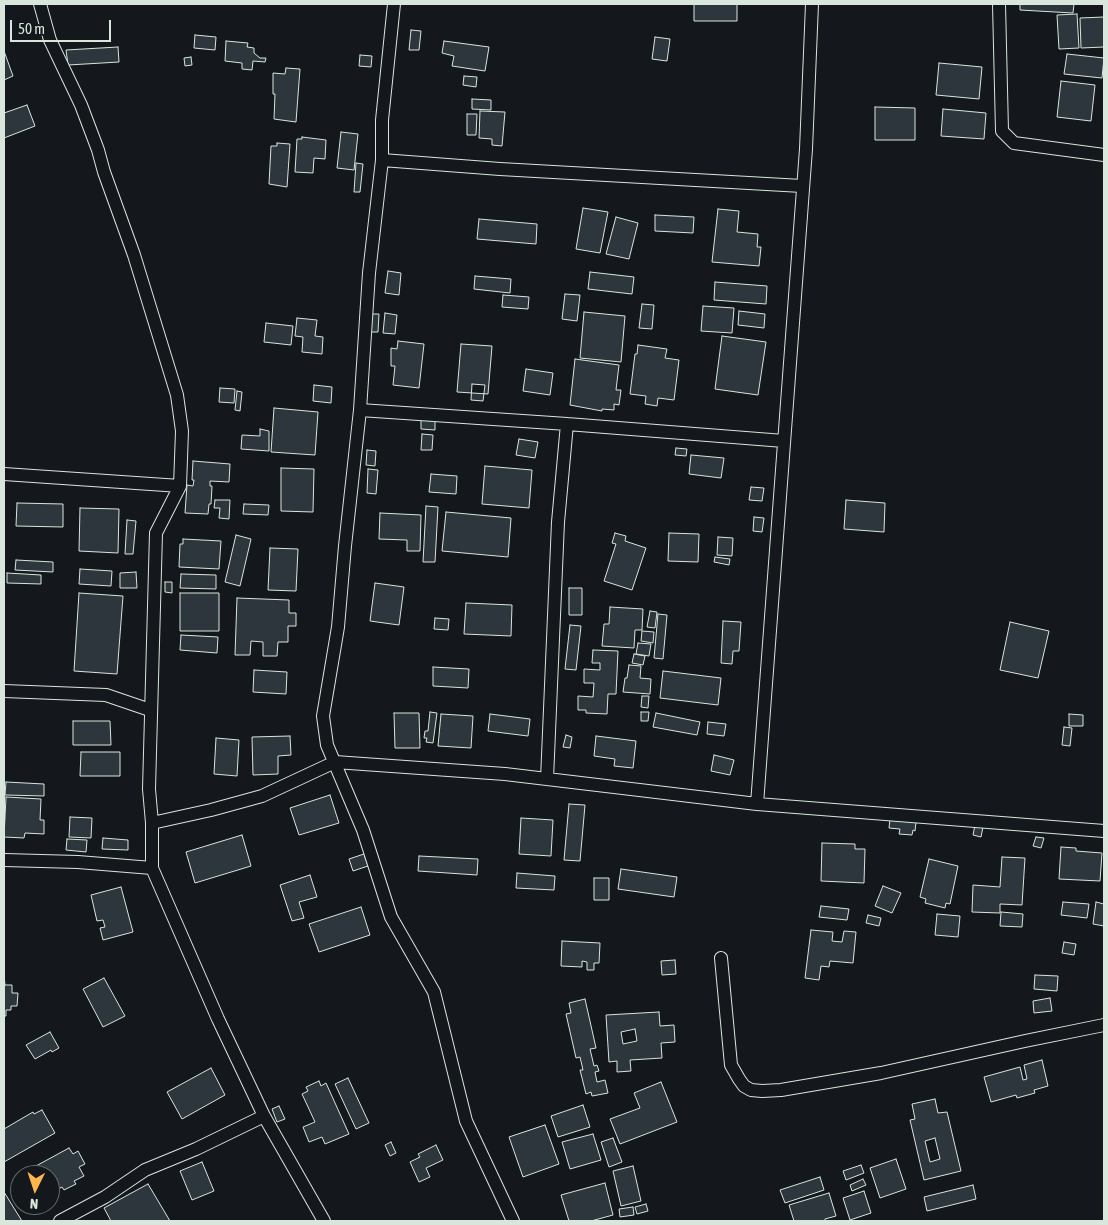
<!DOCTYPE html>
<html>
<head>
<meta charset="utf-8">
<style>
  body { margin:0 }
  #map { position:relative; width:1108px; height:1225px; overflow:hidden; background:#14181c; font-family:"Asap Condensed",sans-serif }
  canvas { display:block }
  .frame { position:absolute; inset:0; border:5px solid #d8e6dc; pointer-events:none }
  .north { position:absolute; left:10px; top:1165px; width:50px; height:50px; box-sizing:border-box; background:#14181c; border:1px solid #626a69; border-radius:50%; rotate:184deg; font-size:14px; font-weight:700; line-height:20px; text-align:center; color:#d8e6dc }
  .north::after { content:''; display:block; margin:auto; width:18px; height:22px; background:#ffb74d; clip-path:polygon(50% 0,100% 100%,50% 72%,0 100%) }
  .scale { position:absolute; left:10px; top:20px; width:101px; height:22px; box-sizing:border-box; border:2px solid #d8e6dc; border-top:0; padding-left:6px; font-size:15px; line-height:18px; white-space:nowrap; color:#d8e6dc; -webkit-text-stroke:4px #14181c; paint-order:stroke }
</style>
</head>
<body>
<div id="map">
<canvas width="1108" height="1225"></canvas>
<div class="frame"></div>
<div class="north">N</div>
<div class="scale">50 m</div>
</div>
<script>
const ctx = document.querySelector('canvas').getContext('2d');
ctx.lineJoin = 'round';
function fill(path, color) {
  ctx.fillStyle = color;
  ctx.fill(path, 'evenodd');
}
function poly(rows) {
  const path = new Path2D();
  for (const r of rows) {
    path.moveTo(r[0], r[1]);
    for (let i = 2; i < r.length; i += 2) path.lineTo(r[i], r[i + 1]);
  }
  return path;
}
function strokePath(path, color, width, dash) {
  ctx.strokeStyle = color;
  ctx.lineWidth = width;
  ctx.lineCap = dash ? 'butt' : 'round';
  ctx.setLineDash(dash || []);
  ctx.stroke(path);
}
const building = poly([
  [694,4,737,4,737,21,694,21,694,4],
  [1020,4,1074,4,1073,13,1020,10,1020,4],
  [1077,14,1079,48,1059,49,1057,15,1077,14],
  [1104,17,1104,47,1081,48,1080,18,1104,17],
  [411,30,421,31,419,50,409,50,411,30],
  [195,35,216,37,215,50,194,48,195,35],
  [655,37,670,39,667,61,652,59,655,37],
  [226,41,248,43,247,47,254,48,254,53,260,58,266,58,265,62,253,61,252,70,242,69,242,63,225,61,226,41],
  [444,41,489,47,485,71,452,66,454,56,442,53,444,41],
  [118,47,119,62,68,65,66,50,118,47],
  [4,51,13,76,4,80,4,51],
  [1067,54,1104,58,1102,78,1064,74,1067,54],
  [360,55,372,56,371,67,359,66,360,55],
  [191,57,192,65,185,66,184,58,191,57],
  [939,63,982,67,979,99,936,95,939,63],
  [286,68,300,69,296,122,274,119,275,94,273,94,273,73,285,74,286,68],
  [464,76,477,77,476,87,463,85,464,76],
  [1061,81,1095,85,1091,121,1057,117,1061,81],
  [472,99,491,100,491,110,472,109,472,99],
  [27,105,35,126,4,138,4,113,27,105],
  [875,107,915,108,915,140,875,140,875,107],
  [943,109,986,113,984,139,941,136,943,109],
  [480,111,505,112,502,146,492,145,492,139,479,138,480,111],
  [467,114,477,114,476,135,467,135,467,114],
  [341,132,358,134,354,170,337,168,341,132],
  [302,137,326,140,325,159,314,158,313,173,295,172,297,139,302,139,302,137],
  [277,143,290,144,287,187,269,184,271,146,277,146,277,143],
  [356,163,363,164,360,192,354,192,356,163],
  [583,208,608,212,600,253,576,249,583,208],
  [718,209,739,211,737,232,758,234,757,247,761,247,759,266,712,262,718,209],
  [655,215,694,217,693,233,655,231,655,215],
  [616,217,638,223,629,259,606,254,616,217],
  [479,219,537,224,536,244,477,239,479,219],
  [388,271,401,273,399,295,385,293,388,271],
  [590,272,634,277,632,294,588,289,590,272],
  [475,276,511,279,510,293,474,289,475,276],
  [715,282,767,286,766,304,714,300,715,282],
  [565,294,580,295,577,321,562,319,565,294],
  [503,295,529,297,528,309,502,307,503,295],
  [642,304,654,305,652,329,639,328,642,304],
  [703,306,734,308,732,333,701,331,703,306],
  [739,311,765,314,764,328,738,325,739,311],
  [584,312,625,316,621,362,580,358,584,312],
  [385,313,397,315,395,334,383,333,385,313],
  [370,314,379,314,378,332,369,332,370,314],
  [297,318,317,320,315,336,323,337,322,354,302,352,303,337,295,336,297,318],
  [266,323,293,326,291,345,264,342,266,323],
  [722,336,766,342,758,395,715,389,722,336],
  [398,341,424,344,419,388,393,385,395,366,391,366,391,348,397,349,398,341],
  [461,344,492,346,488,394,457,392,461,344],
  [638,345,667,349,665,358,679,360,674,400,658,398,657,406,645,404,646,396,630,394,635,354,637,354,638,345],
  [575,359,619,365,616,390,621,390,619,405,614,404,614,410,602,409,602,411,570,405,575,359],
  [526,369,553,373,550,395,523,391,526,369],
  [472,384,485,385,483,401,471,400,472,384],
  [314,385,332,387,331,403,313,401,314,385],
  [220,388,235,389,234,403,219,402,220,388],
  [237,391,242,392,240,411,235,410,237,391],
  [274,408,318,412,315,455,271,452,274,408],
  [421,420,435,420,435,430,421,429,421,420],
  [260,429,269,431,269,451,241,449,242,435,260,436,260,429],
  [422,434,433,435,432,450,421,450,422,434],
  [519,439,538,442,535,458,516,455,519,439],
  [676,448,687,449,686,456,675,455,676,448],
  [367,450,376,451,375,466,366,465,367,450],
  [691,455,724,458,721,478,689,474,691,455],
  [193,461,230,464,229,482,210,481,210,486,212,486,211,504,209,504,208,514,185,513,187,485,193,486,194,480,192,480,193,461],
  [485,466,532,470,529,508,482,504,485,466],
  [281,468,314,469,313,512,281,511,281,468],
  [368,469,378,470,376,494,367,493,368,469],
  [431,474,457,476,456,494,429,492,431,474],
  [751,487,764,488,762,501,749,500,751,487],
  [215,500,230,500,229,519,219,518,220,508,214,508,215,500],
  [846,500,885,503,884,532,844,529,846,500],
  [17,503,63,504,63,527,16,526,17,503],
  [244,504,269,505,268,515,243,514,244,504],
  [426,506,438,507,435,562,423,562,426,506],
  [80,508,119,509,118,553,79,551,80,508],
  [446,512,511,518,508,557,442,551,446,512],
  [380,513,421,515,420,551,407,551,407,540,379,539,380,513],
  [754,517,764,518,762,532,753,531,754,517],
  [127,520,136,521,133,554,125,554,127,520],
  [615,533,626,536,625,541,646,548,632,590,604,581,616,544,612,543,615,533],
  [669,533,699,534,698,562,668,561,669,533],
  [236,535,251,539,240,586,225,582,236,535],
  [718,537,733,538,732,556,717,555,718,537],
  [183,539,221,541,219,569,179,567,180,544,183,544,183,539],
  [270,548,298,549,296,591,268,590,270,548],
  [715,557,730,559,729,565,714,562,715,557],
  [16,560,53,562,53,572,15,570,16,560],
  [80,569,112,571,111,586,79,584,80,569],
  [136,572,137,588,120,588,120,573,136,572],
  [7,573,41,575,41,584,7,583,7,573],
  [181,574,216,575,216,589,180,588,181,574],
  [165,582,172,582,172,593,165,592,165,582],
  [375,583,404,587,399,625,370,621,375,583],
  [569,588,582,588,582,615,569,615,569,588],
  [79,593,123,596,117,674,74,671,79,593],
  [180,593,219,593,219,631,180,631,180,593],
  [237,598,289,600,289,613,296,613,296,626,288,626,288,642,278,642,277,656,263,656,263,642,251,641,250,655,235,655,237,598],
  [466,603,512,605,511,636,464,634,466,603],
  [610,607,643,609,642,630,635,630,634,648,602,646,604,624,609,624,610,607],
  [650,611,657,612,655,628,647,627,650,611],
  [658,614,667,615,663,659,654,658,658,614],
  [435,618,449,619,448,630,434,629,435,618],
  [723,621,741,622,739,651,733,651,732,664,721,663,723,621],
  [1010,622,1049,631,1038,678,1000,670,1010,622],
  [570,625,581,626,576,670,565,669,570,625],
  [642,631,654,632,653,643,641,641,642,631],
  [181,635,218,637,217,653,180,650,181,635],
  [638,643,651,644,649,656,636,654,638,643],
  [593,650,618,651,616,694,608,694,607,714,586,713,586,710,578,710,578,696,593,697,594,683,584,683,584,669,600,670,600,663,592,663,593,650],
  [634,654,645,656,643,665,632,663,634,654],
  [629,665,641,666,640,678,651,679,650,694,623,692,625,678,627,678,629,665],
  [433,667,469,669,468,688,433,686,433,667],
  [254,670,287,672,286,694,253,692,254,670],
  [663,671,721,678,718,705,660,698,663,671],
  [642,696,649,696,648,708,641,707,642,696],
  [430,712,437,713,433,743,426,742,427,738,424,738,425,731,428,731,430,712],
  [641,712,649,712,648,721,641,721,641,712],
  [394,713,419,713,420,748,395,748,394,713],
  [656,713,700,722,697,735,653,727,656,713],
  [441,714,473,716,471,748,438,746,441,714],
  [490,714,530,719,528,736,488,731,490,714],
  [1069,714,1083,715,1083,726,1069,726,1069,714],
  [73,721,110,721,111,745,73,745,73,721],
  [708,722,726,724,724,736,707,734,708,722],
  [1064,727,1072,728,1070,746,1062,745,1064,727],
  [566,735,572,737,570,748,563,747,566,735],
  [290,736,291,755,278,756,278,774,253,775,252,737,290,736],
  [596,736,636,741,633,768,614,766,615,759,594,756,596,736],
  [216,738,239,740,237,776,214,774,216,738],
  [81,752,120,752,120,776,80,776,81,752],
  [714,755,734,760,730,775,711,771,714,755],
  [6,782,44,784,44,796,5,795,6,782],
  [330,795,339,823,299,835,290,808,330,795],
  [6,797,41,799,40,820,44,820,44,834,25,833,24,838,4,837,6,797],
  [569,804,585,805,580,861,564,860,569,804],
  [70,817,92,818,91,838,69,837,70,817],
  [521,818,553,820,551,856,519,854,521,818],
  [890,819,916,822,915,831,913,830,912,835,899,834,900,829,889,828,890,819],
  [975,825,983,827,981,837,973,835,975,825],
  [242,835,251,866,195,883,186,852,242,835],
  [1036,837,1044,838,1041,848,1033,846,1036,837],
  [103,838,128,840,128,850,102,849,103,838],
  [67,839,87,840,86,852,66,850,67,839],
  [822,843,855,844,855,849,865,849,864,883,821,881,822,843],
  [1061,847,1076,848,1076,851,1102,853,1100,881,1059,879,1061,847],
  [364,854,368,866,353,871,349,859,364,854],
  [419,856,478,859,477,875,418,871,419,856],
  [1002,857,1025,858,1022,905,1000,904,1000,913,972,912,973,885,1000,887,1002,857],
  [929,859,958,866,950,904,946,903,945,908,925,903,926,899,920,897,929,859],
  [621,869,677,877,674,897,618,889,621,869],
  [517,873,555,876,554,890,516,888,517,873],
  [310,875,317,897,299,902,304,918,292,921,280,885,310,875],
  [594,878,609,878,609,900,594,900,594,878],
  [883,886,901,893,892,913,875,906,883,886],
  [121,887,133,932,103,940,100,928,105,927,103,920,97,921,91,895,121,887],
  [1063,902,1089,904,1087,918,1061,915,1063,902],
  [1096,902,1104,904,1104,926,1093,924,1096,902],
  [821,906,849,909,847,920,819,917,821,906],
  [361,907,370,935,319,952,309,924,361,907],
  [1001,912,1023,914,1022,927,1000,926,1001,912],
  [937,914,960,916,958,937,935,935,937,914],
  [868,915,881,918,879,926,866,923,868,915],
  [811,930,833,932,832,941,842,942,844,931,856,932,853,963,830,961,829,967,821,966,819,980,805,978,811,930],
  [562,941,600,943,599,963,594,963,594,970,587,970,587,962,582,961,582,967,561,966,562,941],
  [1064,942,1076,944,1074,955,1062,953,1064,942],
  [675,960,676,974,662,975,661,961,675,960],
  [4,975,5,985,12,985,12,993,18,993,17,1006,11,1006,11,1010,6,1010,6,1016,4,1016,4,975],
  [1035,975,1058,976,1057,991,1034,989,1035,975],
  [104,978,125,1016,103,1027,83,989,104,978],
  [1050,998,1052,1011,1034,1013,1033,1001,1050,998],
  [585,999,596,1048,590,1049,594,1066,597,1065,599,1071,595,1072,597,1082,605,1080,608,1093,592,1096,591,1092,586,1094,580,1070,583,1070,580,1057,576,1058,566,1014,571,1013,569,1003,585,999],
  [659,1012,660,1026,674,1025,675,1042,661,1043,662,1058,630,1060,631,1071,617,1072,617,1061,609,1062,606,1015,659,1012],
  [635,1029,637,1041,623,1044,621,1032,635,1029],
  [50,1032,59,1048,52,1052,51,1050,35,1059,26,1045,50,1032],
  [1042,1060,1048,1086,1034,1090,1035,1093,1017,1098,1016,1095,991,1102,984,1077,1020,1067,1023,1080,1027,1079,1024,1065,1042,1060],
  [211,1068,225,1095,182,1119,167,1092,211,1068],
  [348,1078,369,1123,356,1129,335,1084,348,1078],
  [319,1081,321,1086,326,1083,349,1134,325,1144,322,1137,309,1142,303,1127,315,1122,302,1094,308,1091,306,1087,319,1081],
  [661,1082,677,1122,620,1144,610,1119,640,1108,634,1093,661,1082],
  [935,1099,938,1113,947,1112,961,1171,924,1180,910,1120,915,1119,912,1104,935,1099],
  [935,1138,940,1159,930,1162,925,1141,935,1138],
  [583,1105,590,1127,558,1137,551,1116,583,1105],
  [279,1106,285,1119,277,1122,272,1109,279,1106],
  [42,1110,55,1133,4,1162,4,1129,33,1112,34,1114,42,1110],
  [545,1125,559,1164,523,1177,509,1137,545,1125],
  [593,1134,601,1160,570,1169,562,1142,593,1134],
  [613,1138,622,1162,609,1167,601,1142,613,1138],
  [391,1142,396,1153,390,1156,385,1145,391,1142],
  [436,1145,443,1160,426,1168,430,1177,419,1182,410,1162,420,1157,418,1154,436,1145],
  [69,1148,73,1154,78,1151,85,1164,79,1167,84,1176,74,1181,76,1184,64,1190,62,1187,51,1193,50,1175,40,1175,36,1166,69,1148],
  [896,1159,906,1189,880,1198,870,1168,896,1159],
  [202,1162,214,1191,192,1200,180,1171,202,1162],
  [861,1165,864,1173,846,1180,843,1171,861,1165],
  [633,1166,641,1201,621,1206,613,1171,633,1166],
  [820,1177,824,1190,785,1203,780,1190,820,1177],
  [863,1179,866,1185,852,1191,850,1185,863,1179],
  [605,1183,613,1215,591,1221,569,1221,561,1195,605,1183],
  [148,1184,170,1221,111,1221,104,1208,148,1184],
  [973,1185,976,1199,927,1211,924,1197,973,1185],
  [864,1191,871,1213,850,1220,843,1198,864,1191],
  [4,1192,22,1221,4,1221,4,1192],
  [829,1193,836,1216,825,1219,825,1221,794,1221,789,1205,829,1193],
  [646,1204,648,1211,637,1214,635,1207,646,1204],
  [633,1207,634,1215,620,1217,619,1209,633,1207]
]);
const street = poly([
  [40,4,50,40,81,105,98,150,104,172,134,255,177,395,182,431,180,486,156,533,149,789,152,823,152,868,218,1019,264,1116,324,1221],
  [394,4,382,120,382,160,369,273,360,410,345,546,338,627,323,716,327,745,363,830,391,917,434,992,466,1121,513,1221],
  [999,4,1002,131,1014,143,1104,155],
  [382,160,500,169,802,186],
  [360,410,567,424,784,441],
  [4,474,180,486],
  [4,691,106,695,150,710],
  [547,779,558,522,567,424],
  [757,804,806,149,812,4],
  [152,823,211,810,262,796,335,762,505,774,757,804,1104,831],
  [4,860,78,862,152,868],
  [721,958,731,1065,739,1079,744,1086,751,1090,762,1091,781,1090,881,1073,1025,1041,1104,1025],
  [60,1221,105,1197,145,1170,196,1149,264,1116]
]);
fill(building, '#2c363c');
strokePath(building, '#d8e6dc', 1);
strokePath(street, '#d8e6dc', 14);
strokePath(street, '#14181c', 12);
</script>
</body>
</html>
